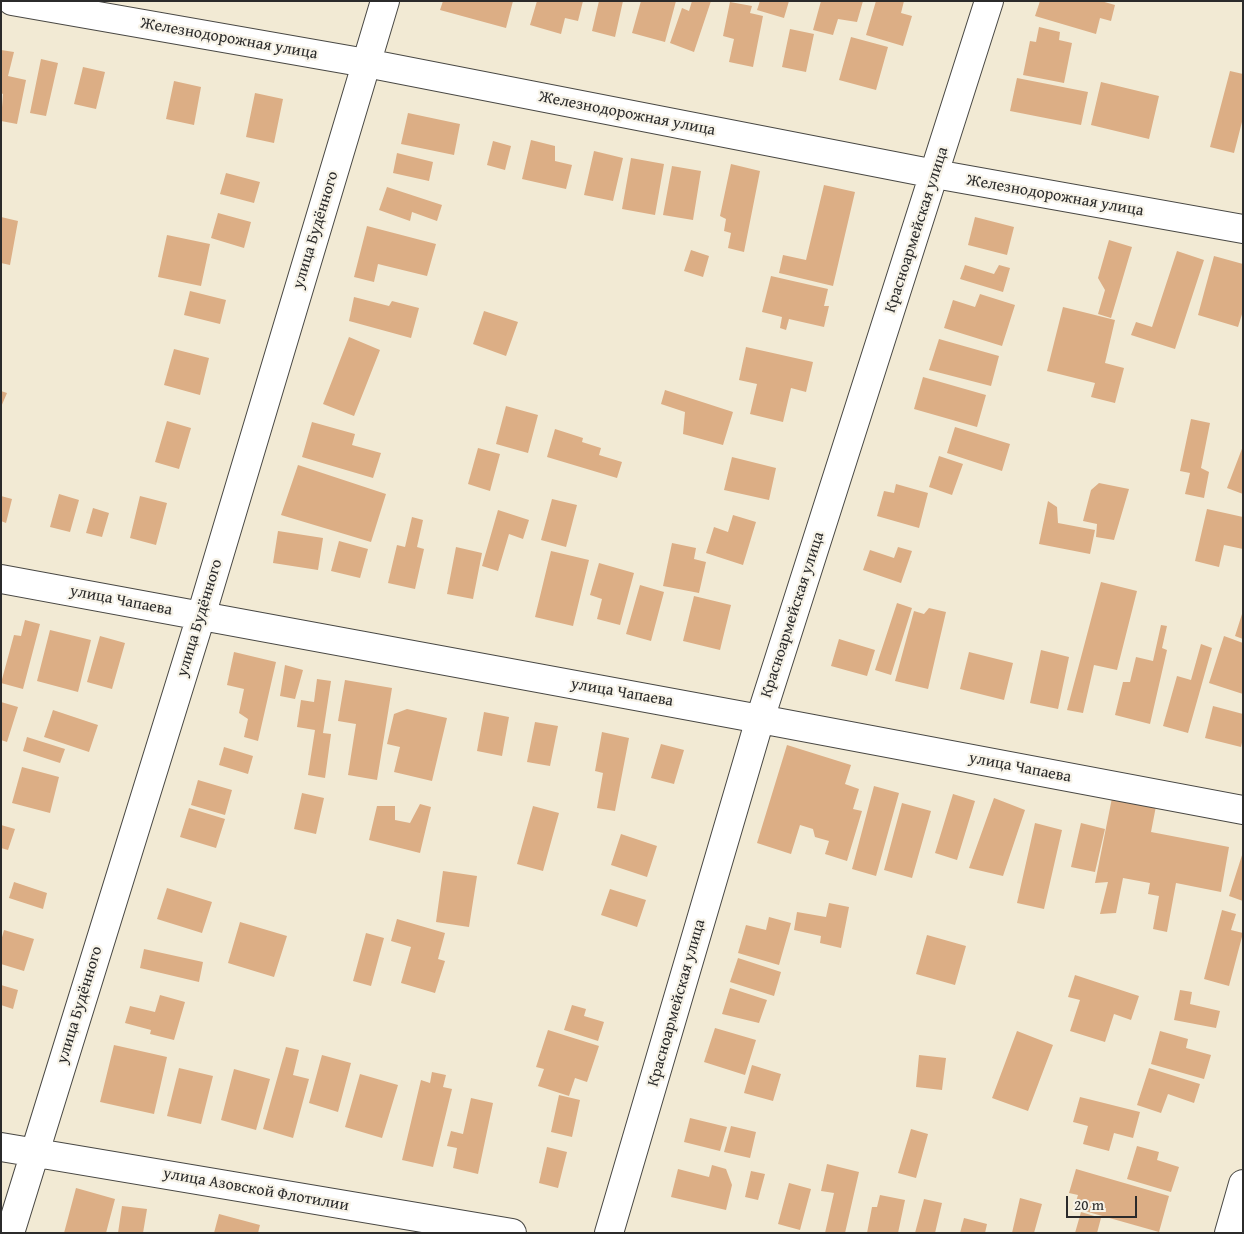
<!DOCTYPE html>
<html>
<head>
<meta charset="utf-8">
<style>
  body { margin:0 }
  #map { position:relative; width:1244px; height:1234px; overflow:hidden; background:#f2ead4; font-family:"Gentium Book Plus",serif }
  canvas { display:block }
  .frame { position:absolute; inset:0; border:2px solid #2b2b2b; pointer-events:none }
  .scale { position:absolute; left:1066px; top:1196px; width:71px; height:22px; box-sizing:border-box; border:2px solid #2b2b2b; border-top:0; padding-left:6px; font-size:15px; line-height:18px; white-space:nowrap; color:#2b2b2b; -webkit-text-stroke:4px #f7f3e8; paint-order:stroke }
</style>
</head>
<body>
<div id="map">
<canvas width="1244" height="1234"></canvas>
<div class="frame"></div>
<div class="scale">20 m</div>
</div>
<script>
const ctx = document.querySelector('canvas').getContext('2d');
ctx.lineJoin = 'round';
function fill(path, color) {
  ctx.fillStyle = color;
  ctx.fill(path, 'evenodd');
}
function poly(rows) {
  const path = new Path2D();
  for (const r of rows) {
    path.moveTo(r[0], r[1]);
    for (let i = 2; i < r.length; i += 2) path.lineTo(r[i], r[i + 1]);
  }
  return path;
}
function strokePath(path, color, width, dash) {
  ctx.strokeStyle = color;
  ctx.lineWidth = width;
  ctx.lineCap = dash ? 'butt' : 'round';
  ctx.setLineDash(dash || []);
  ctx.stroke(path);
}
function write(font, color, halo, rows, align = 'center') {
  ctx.font = font + ' "Gentium Book Plus",serif';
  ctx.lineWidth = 4.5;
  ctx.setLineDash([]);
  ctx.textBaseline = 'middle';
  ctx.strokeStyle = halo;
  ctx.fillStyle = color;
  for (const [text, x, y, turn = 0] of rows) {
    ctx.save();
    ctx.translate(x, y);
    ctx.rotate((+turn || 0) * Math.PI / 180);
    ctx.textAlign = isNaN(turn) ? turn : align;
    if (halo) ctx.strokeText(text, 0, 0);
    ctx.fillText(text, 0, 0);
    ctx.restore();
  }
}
const building = poly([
  [443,1,513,1,506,28,440,10],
  [537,1,583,1,578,21,565,18,561,34,530,25],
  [599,1,623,1,615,37,592,31],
  [641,1,676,1,665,42,632,33],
  [692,1,711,1,694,52,670,43,682,8,689,11],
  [760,1,789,1,784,18,757,10],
  [821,1,863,1,857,22,838,19,833,35,813,30],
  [876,1,904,1,901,13,912,16,903,46,866,35],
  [1040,1,1101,1,1115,5,1111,21,1100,18,1096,34,1035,16],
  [730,2,752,6,750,13,763,16,753,67,729,62,734,39,723,36],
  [1039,27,1060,32,1059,40,1072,43,1064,83,1023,75,1030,41,1036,42],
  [790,29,814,34,806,72,782,67],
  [851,37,888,47,876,90,839,80],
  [1,50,14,52,8,76,26,80,17,124,1,121,3,94,1,93],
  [41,59,58,63,46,116,30,113],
  [83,67,105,72,96,109,74,104],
  [1230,71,1243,74,1243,118,1234,153,1210,147],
  [1017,78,1088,92,1081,125,1010,111],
  [174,81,201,87,194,125,166,119],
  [1101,82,1159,96,1149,139,1091,125],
  [255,93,283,99,274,143,246,137],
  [408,113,460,124,454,155,401,144],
  [531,140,555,146,555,161,572,165,566,189,522,179],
  [493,141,511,146,505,170,487,165],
  [594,151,623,158,613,201,584,195],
  [397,153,433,162,429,181,393,173],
  [631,158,664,164,655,215,622,209],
  [731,164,760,171,744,252,728,248,731,233,724,231,726,219,720,216],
  [672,166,701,171,693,220,663,215],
  [226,173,260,182,254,203,220,194],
  [824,185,855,192,833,286,779,273,783,255,806,260],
  [387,187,442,205,437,221,412,212,410,221,379,210],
  [218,213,251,222,244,248,211,238],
  [1,217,18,221,10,265,1,263],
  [975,217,1014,227,1007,255,968,245],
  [367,226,436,244,427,276,378,264,374,282,354,277],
  [167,235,210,244,201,286,158,277],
  [1109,240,1132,247,1111,318,1098,314,1105,290,1098,278],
  [691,250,709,256,703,277,684,271],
  [1177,251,1204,260,1175,349,1131,335,1136,322,1152,327],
  [1214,256,1243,264,1243,311,1238,327,1198,315],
  [965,265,994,274,999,265,1010,268,1003,292,960,279],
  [771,276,828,289,824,306,829,306,824,327,789,319,786,330,780,328,782,317,762,312],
  [190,291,226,300,220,324,184,315],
  [980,294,1015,305,1002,346,944,328,953,300,975,307],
  [354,297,389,306,392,301,419,308,411,338,349,321],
  [1063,307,1115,320,1105,363,1124,368,1115,403,1091,397,1095,383,1047,371],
  [484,311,518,322,506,356,473,344],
  [349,337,380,350,354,416,323,404],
  [939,339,999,356,991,386,929,370],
  [746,347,813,362,806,392,791,388,783,422,750,414,757,384,739,380],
  [174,349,209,358,200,395,164,385],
  [923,377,986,395,977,427,914,409],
  [665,390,733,412,723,445,683,434,685,412,661,404],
  [1,391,7,393,1,407],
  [506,406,538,415,528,453,496,444],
  [1191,419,1210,423,1201,468,1209,472,1204,498,1185,494,1190,473,1180,471],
  [167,421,191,428,179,469,155,462],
  [312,422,355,434,352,445,381,453,373,478,302,457],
  [955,427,1010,444,1002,471,947,453],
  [555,429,583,438,582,442,601,448,599,455,622,462,617,478,547,457],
  [1243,446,1243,494,1227,488],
  [478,448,500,454,490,491,468,484],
  [939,456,963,464,952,495,929,487],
  [732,457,776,468,769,500,724,490],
  [298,465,386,494,371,542,281,515],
  [1099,483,1129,489,1114,540,1096,537,1097,524,1083,521,1091,490],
  [896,484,928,493,919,528,877,516,884,491,894,493],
  [59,494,79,500,70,532,50,527],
  [1,496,12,499,6,523,1,521],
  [140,496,167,503,156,545,130,538],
  [552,499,577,505,566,547,541,540],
  [1048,501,1057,507,1058,523,1095,530,1090,554,1039,544],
  [93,508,109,513,102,537,86,533],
  [1207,509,1243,517,1243,549,1224,545,1219,567,1195,561],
  [498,510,529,520,523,539,509,534,498,571,482,566],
  [733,515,756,522,743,565,706,553,714,527,728,532],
  [412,517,423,520,417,547,424,549,415,589,388,583,397,545,405,547],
  [278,531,323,538,318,570,273,563],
  [339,541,368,549,360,578,331,571],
  [672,543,696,548,694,559,706,562,699,593,663,586],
  [456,547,482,553,473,599,447,594],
  [898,547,912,551,901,583,863,570,870,550,894,558],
  [551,551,589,560,573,626,535,617],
  [599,563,634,573,620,625,597,619,602,599,590,595],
  [1101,582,1137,591,1117,670,1094,665,1083,713,1067,710],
  [640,585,664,592,651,641,626,634],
  [694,596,731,605,720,650,683,641],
  [897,603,912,608,891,675,875,670],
  [929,608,946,612,928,689,895,681,914,611,924,614],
  [1242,614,1243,614,1243,639,1235,636],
  [25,620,40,624,23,689,1,683,14,635,21,636],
  [1161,625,1167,626,1162,648,1167,650,1150,724,1115,715,1123,682,1130,682,1136,657,1153,661],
  [50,630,91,640,78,692,37,681],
  [100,636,125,643,112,689,87,682],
  [1224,636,1243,643,1243,694,1209,683],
  [839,639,875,650,867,676,831,666],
  [1201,644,1212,648,1188,733,1163,726,1177,676,1191,680],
  [1041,650,1069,657,1058,709,1030,703],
  [234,652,276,662,258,741,244,737,248,719,239,713,244,689,227,685],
  [969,652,1013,663,1004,700,960,689],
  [285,665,303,670,295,699,280,696],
  [317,679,331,681,323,733,331,734,325,778,308,775,315,730,297,727,301,700,314,702],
  [345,680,392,688,377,780,348,775,356,724,338,721],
  [1,702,18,707,7,742,1,740],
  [1213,706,1243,714,1243,738,1241,747,1205,738],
  [407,709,447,718,432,781,394,772,400,747,387,744,394,714],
  [53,710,98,725,89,752,44,737],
  [484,712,509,717,502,756,477,751],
  [535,722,558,726,550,766,527,762],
  [602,732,629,738,615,811,597,808,603,773,595,771],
  [27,737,65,749,60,763,23,751],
  [661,744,684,750,674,784,651,778],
  [787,745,851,765,845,784,859,789,853,809,862,811,847,861,825,854,829,841,815,837,813,829,800,825,791,854,757,843],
  [224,747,253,756,248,774,219,765],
  [22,767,59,777,50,813,12,803],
  [198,780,232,790,225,815,191,805],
  [874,786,899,793,876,876,852,869],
  [302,793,324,798,316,834,294,829],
  [1113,793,1157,801,1151,832,1229,847,1221,892,1176,883,1167,932,1153,929,1159,896,1148,894,1150,883,1123,878,1116,913,1100,914,1108,882,1095,883],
  [953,794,975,801,957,860,935,853],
  [994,798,1025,810,1003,876,969,868],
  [902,803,931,811,912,878,884,870],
  [420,804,431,807,420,853,369,840,377,806,395,806,395,820,410,823],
  [533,806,559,813,543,871,517,864],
  [189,808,225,819,216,848,180,837],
  [1035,823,1062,830,1044,909,1017,903],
  [1081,823,1105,829,1095,872,1071,867],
  [1,825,15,829,8,850,1,848],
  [621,834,657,846,647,877,611,865],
  [1243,852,1243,901,1229,896],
  [443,871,477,876,469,927,436,922],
  [14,882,47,893,43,909,9,898],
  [167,888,212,902,202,933,157,919],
  [610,889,646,900,637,927,601,915],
  [829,903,849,907,841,948,820,943,821,936,794,930,797,912,826,917],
  [1222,910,1236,914,1231,930,1243,933,1229,986,1204,979],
  [769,917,791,923,779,965,738,953,746,925,766,930],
  [397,919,445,933,438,959,445,961,435,993,401,983,411,947,391,941],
  [240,922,287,936,274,977,228,963],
  [4,930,34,939,24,971,1,964,1,941],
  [366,933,384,938,371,986,353,981],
  [927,935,966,946,955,985,916,974],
  [144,949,203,962,199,982,140,968],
  [738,958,781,972,774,996,730,982],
  [1075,975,1139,996,1131,1020,1114,1014,1105,1042,1070,1031,1080,1000,1068,997],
  [1,985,18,990,13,1009,1,1005],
  [730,988,767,1000,759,1023,722,1014],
  [1180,990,1192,992,1190,1004,1220,1011,1216,1028,1174,1020],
  [160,995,185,1002,174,1040,150,1034,151,1030,125,1023,130,1006,155,1012],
  [572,1005,586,1009,584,1016,604,1022,598,1041,564,1030],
  [715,1028,756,1040,745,1075,704,1062],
  [548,1030,599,1046,587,1082,575,1078,569,1096,538,1086,544,1069,536,1067],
  [1017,1031,1053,1045,1028,1111,992,1098],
  [1160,1031,1188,1039,1186,1048,1211,1055,1204,1079,1151,1064],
  [114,1045,167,1057,154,1114,100,1102],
  [286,1047,299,1050,293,1075,309,1079,293,1138,263,1129],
  [322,1055,351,1063,338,1112,309,1103],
  [919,1055,946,1058,942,1090,916,1087],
  [752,1065,781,1074,773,1101,744,1093],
  [179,1068,213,1076,201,1124,167,1116],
  [1149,1068,1200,1084,1194,1103,1168,1094,1161,1113,1137,1105],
  [234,1069,270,1079,256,1130,221,1120],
  [432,1072,446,1075,443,1087,452,1089,433,1167,402,1160,421,1080,430,1083],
  [360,1074,398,1085,382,1138,345,1127],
  [559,1095,580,1100,572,1137,551,1132],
  [1080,1097,1140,1112,1133,1138,1114,1133,1109,1151,1083,1144,1088,1126,1073,1122],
  [471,1098,493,1103,478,1174,453,1168,457,1148,447,1146,451,1131,463,1134],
  [690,1118,727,1127,720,1151,684,1142],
  [731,1126,756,1132,750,1158,724,1152],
  [911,1129,928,1134,916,1178,898,1173],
  [1137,1146,1159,1152,1157,1160,1179,1167,1171,1192,1127,1179],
  [547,1147,567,1152,558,1188,539,1183],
  [827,1164,859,1172,845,1233,825,1233,834,1193,821,1191],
  [712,1165,726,1169,732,1185,726,1210,671,1197,678,1169,709,1177],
  [1076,1169,1169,1196,1159,1232,1074,1208,1078,1195,1069,1193],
  [751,1171,765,1174,758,1200,745,1197],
  [789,1183,811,1189,800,1230,778,1224],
  [76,1188,115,1199,106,1233,64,1233],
  [880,1195,905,1200,898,1233,867,1233,872,1207,877,1207],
  [1020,1198,1042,1204,1034,1233,1012,1233],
  [924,1199,942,1203,935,1233,915,1233],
  [122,1206,147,1209,143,1233,118,1233],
  [1081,1212,1101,1218,1097,1233,1075,1233],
  [219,1214,260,1225,258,1233,214,1233],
  [964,1218,987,1224,985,1233,960,1233]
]);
const minor = poly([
  [12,1,366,63,935,174,1243,229],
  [1,579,760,719,1243,810],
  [1,1147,512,1233],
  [10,1233,201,616,385,1],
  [609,1233,760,719,989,1],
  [1229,1233,1243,1184]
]);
const streetNames = [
  ["Железнодорожная улица",229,39,10],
  ["Железнодорожная улица",627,114,11],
  ["Железнодорожная улица",1055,196,10],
  ["улица Будённого",316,230,-73],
  ["Красноармейская улица",917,230,-72],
  ["улица Чапаева",121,601,11],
  ["Красноармейская улица",793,615,-72],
  ["улица Будённого",200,618,-73],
  ["улица Чапаева",622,693,10],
  ["улица Чапаева",1020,768,11],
  ["Красноармейская улица",677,1003,-74],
  ["улица Будённого",80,1005,-73],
  ["улица Азовской Флотилии",256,1190,10]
];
fill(building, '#dcae85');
strokePath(minor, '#494844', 30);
strokePath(minor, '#fff', 28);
write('16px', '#2b2b2b', '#f7f3e8', streetNames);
</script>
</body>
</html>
